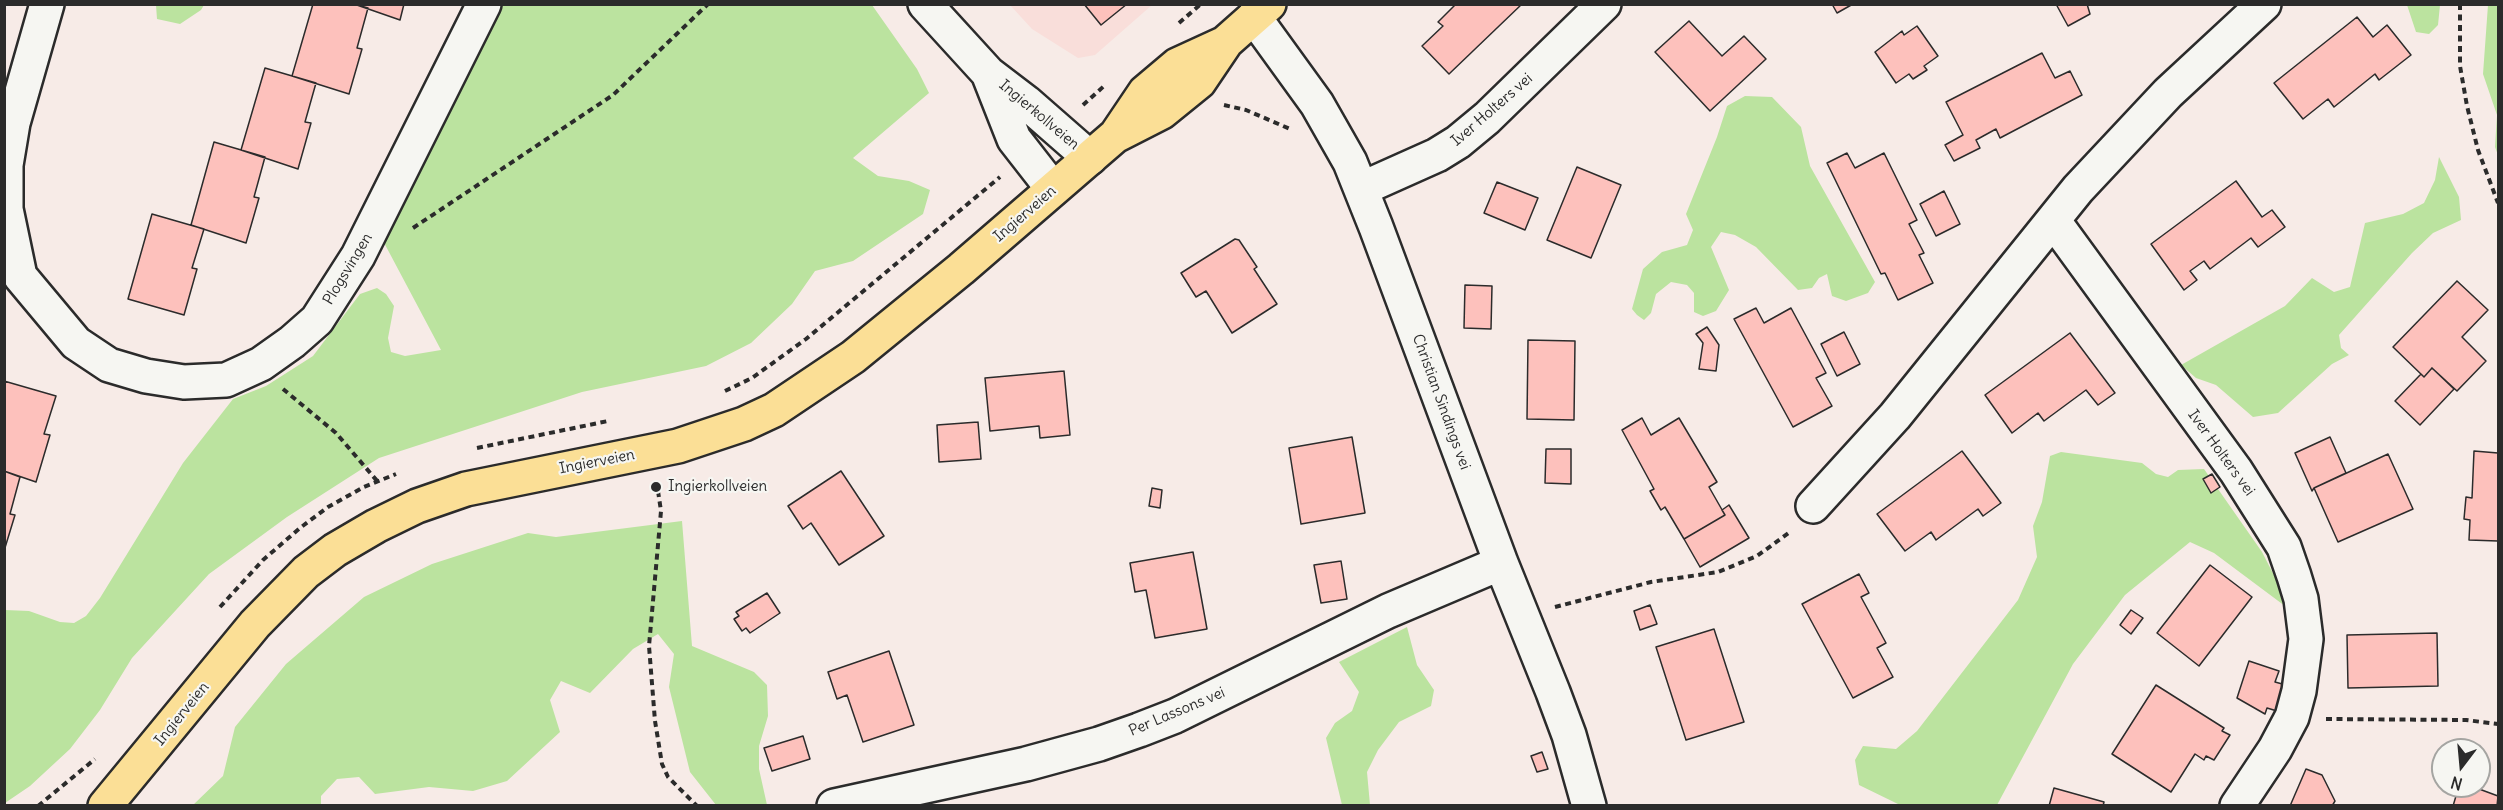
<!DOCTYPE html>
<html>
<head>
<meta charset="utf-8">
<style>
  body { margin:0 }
  #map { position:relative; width:2503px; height:810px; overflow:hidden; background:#f7ebe7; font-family:Delius,sans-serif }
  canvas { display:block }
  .frame { position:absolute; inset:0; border:6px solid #2b2b2b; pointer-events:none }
  .north { position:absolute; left:2431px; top:738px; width:60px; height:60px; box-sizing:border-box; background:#f6f6f2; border:2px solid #a5a5a2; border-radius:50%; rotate:196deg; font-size:16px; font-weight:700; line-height:24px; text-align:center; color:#2b2b2b }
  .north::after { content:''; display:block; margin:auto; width:21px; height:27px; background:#2b2b2b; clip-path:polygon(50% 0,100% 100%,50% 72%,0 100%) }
</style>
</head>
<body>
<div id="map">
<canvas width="2503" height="810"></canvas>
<div class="frame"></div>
<div class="north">N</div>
</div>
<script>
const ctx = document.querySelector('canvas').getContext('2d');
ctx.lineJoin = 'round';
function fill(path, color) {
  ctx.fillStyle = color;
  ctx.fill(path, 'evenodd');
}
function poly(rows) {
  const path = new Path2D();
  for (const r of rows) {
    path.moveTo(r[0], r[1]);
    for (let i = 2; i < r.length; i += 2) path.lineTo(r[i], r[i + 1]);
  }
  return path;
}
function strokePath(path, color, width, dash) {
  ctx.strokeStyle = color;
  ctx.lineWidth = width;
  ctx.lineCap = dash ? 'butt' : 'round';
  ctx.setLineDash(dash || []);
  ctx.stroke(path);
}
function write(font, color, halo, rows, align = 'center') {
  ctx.font = font + ' Delius,sans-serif';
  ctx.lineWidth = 4.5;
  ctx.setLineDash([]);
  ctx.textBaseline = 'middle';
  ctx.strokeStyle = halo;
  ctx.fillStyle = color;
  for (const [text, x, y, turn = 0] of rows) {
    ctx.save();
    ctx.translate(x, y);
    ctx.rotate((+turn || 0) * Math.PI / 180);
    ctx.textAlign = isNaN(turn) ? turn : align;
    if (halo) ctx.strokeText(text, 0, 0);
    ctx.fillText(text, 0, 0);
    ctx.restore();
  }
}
const built = poly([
  [1010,5,1152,5,1095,55,1078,58,1032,29]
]);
const green = poly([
  [156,5,156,4,204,5,201,10,180,24,157,19],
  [499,5,872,5,917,69,929,93,853,158,878,176,909,181,930,190,923,214,853,261,815,271,792,304,751,343,706,366,582,392,379,458,287,517,209,574,132,658,100,710,70,749,30,786,5,803,5,610,29,611,60,622,74,623,86,616,100,598,183,463,233,399,266,386,313,356,360,294,377,288,386,294,394,306,388,338,391,352,405,356,441,350,381,237],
  [2407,5,2440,5,2438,25,2429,34,2416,32],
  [2488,5,2498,5,2498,155,2495,147,2497,115,2483,74],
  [1745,96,1772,97,1801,127,1810,166,1875,282,1868,293,1846,301,1832,296,1827,274,1819,278,1812,288,1798,290,1756,247,1735,235,1721,232,1711,247,1729,290,1716,311,1703,316,1694,312,1694,293,1687,285,1671,282,1656,294,1651,313,1644,320,1637,315,1632,309,1643,269,1662,252,1687,245,1693,230,1686,214,1717,137,1727,106],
  [2439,157,2459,197,2461,220,2433,233,2412,253,2339,335,2341,348,2349,355,2332,364,2278,413,2253,417,2216,385,2196,378,2181,365,2285,306,2312,278,2334,292,2350,287,2365,223,2403,214,2424,203,2435,180],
  [2061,452,2142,463,2156,474,2168,477,2178,470,2204,469,2262,552,2293,612,2214,553,2190,542,2125,595,2073,664,1997,805,1900,805,1859,785,1855,760,1863,746,1896,749,1917,731,2018,600,2037,557,2033,526,2042,502,2050,456],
  [682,521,692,646,754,672,767,685,768,716,759,746,759,769,767,805,716,805,690,772,669,687,674,654,658,634,633,649,590,693,561,681,550,700,560,732,507,781,473,791,429,787,375,794,359,777,337,779,321,796,321,805,193,805,223,776,235,727,286,664,364,597,432,564,528,533,556,537],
  [1407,627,1417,665,1434,690,1431,706,1399,722,1378,750,1367,772,1370,805,1342,805,1326,738,1335,723,1352,711,1359,692,1339,662]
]);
const building = poly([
  [313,4,354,4,368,8,357,48,362,49,349,94,292,76,313,4],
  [354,4,404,4,400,20,354,4],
  [1084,4,1127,4,1101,25,1084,4],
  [1456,4,1522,4,1449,74,1422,46,1443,26,1438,22,1456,4],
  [1832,4,1853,4,1837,13,1832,4],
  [2056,4,2087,4,2090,14,2068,26,2056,4],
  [2357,17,2373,37,2387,25,2411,55,2379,80,2375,74,2334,107,2328,99,2303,119,2274,83,2357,17],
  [1689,21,1722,56,1744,36,1766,59,1710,111,1655,52,1689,21],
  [1917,26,1938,56,1924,66,1927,70,1913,79,1909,74,1896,83,1875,52,1902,31,1904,35,1917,26],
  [2042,53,2055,78,2070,71,2082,95,2000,138,1996,129,1976,140,1980,148,1954,161,1945,145,1963,135,1946,102,2042,53],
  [265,68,316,83,305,122,311,123,298,169,241,150,265,68],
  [214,142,265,157,254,197,259,198,246,243,191,225,214,142],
  [1847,153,1855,168,1884,153,1917,220,1909,224,1924,253,1919,255,1933,283,1898,300,1885,273,1881,274,1827,163,1847,153],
  [1577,167,1621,185,1591,258,1547,240,1577,167],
  [2236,181,2262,217,2272,210,2285,227,2258,247,2251,238,2210,269,2204,261,2190,271,2197,280,2184,290,2151,244,2236,181],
  [1497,182,1538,198,1525,230,1484,213,1497,182],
  [1944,191,1960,224,1936,236,1920,204,1944,191],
  [152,214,204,229,192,268,197,269,184,315,128,299,152,214],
  [1235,239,1239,240,1257,267,1254,269,1277,304,1232,333,1206,291,1196,297,1181,273,1235,239],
  [2457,281,2488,310,2462,337,2486,361,2457,391,2432,368,2424,377,2393,347,2457,281],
  [1465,285,1492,286,1491,329,1464,328,1465,285],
  [1756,308,1764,323,1791,308,1826,373,1816,378,1832,406,1793,427,1734,319,1756,308],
  [1707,327,1719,345,1716,371,1699,369,1703,343,1696,334,1707,327],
  [1844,332,1860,364,1837,376,1821,344,1844,332],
  [2070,333,2115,393,2098,405,2086,390,2044,421,2038,413,2012,433,1985,395,2070,333],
  [1528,340,1575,341,1574,420,1527,419,1528,340],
  [2432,368,2454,389,2420,425,2395,401,2421,374,2424,377,2432,368],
  [1064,371,1070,435,1040,438,1039,426,990,431,985,378,1064,371],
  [4,381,56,396,44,434,50,435,36,482,4,471,4,381],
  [1642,418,1651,435,1679,418,1717,482,1709,487,1725,515,1684,539,1665,507,1661,510,1650,491,1654,489,1622,430,1642,418],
  [978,422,981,459,939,462,937,425,978,422],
  [1352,437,1365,513,1301,524,1289,448,1352,437],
  [2330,437,2346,473,2314,488,2312,491,2295,453,2330,437],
  [1546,449,1571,449,1571,484,1545,483,1546,449],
  [1962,451,2001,503,1983,516,1978,509,1936,540,1931,532,1905,551,1877,514,1962,451],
  [2474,451,2498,453,2498,541,2469,540,2470,520,2464,519,2466,497,2472,498,2474,451],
  [2388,454,2413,509,2338,542,2314,488,2388,454],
  [4,471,20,477,10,514,15,515,4,551,4,471],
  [841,471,884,536,839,565,811,523,803,529,788,506,841,471],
  [2212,474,2220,487,2211,493,2203,479,2212,474],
  [1152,488,1162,490,1160,508,1149,506,1152,488],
  [1729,505,1749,538,1700,567,1684,539,1725,515,1722,510,1729,505],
  [1193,552,1207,629,1155,638,1146,590,1135,592,1130,563,1193,552],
  [1341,561,1347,599,1321,603,1314,565,1341,561],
  [2210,565,2252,597,2199,666,2157,633,2210,565],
  [1859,574,1869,593,1861,597,1886,643,1877,648,1893,677,1853,698,1802,604,1859,574],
  [767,593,780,613,750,633,746,628,742,631,734,619,739,616,736,612,767,593],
  [1650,605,1657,624,1640,630,1634,611,1650,605],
  [2131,610,2143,618,2131,634,2120,625,2131,610],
  [1714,629,1744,722,1686,740,1656,647,1714,629],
  [2437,633,2438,686,2348,688,2347,635,2437,633],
  [889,651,914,725,863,742,847,695,837,699,828,672,889,651],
  [2249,661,2279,671,2275,682,2286,685,2277,711,2267,708,2265,714,2237,698,2249,661],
  [2156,685,2224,728,2222,731,2230,735,2214,760,2206,756,2204,760,2195,754,2171,792,2112,754,2156,685],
  [803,736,810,759,772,771,764,748,803,736],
  [1542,752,1548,769,1537,772,1531,756,1542,752],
  [2306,769,2322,775,2335,801,2332,806,2290,806,2306,769],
  [2459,786,2471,786,2498,796,2497,806,2453,806,2459,786],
  [2054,788,2104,802,2103,806,2049,806,2054,788]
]);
const path = poly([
  [2460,4,2460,66,2467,106,2478,150,2498,203],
  [1179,23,1201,4],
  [1083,105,1104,86],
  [1224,105,1246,110,1290,129],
  [413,228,613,95,708,4],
  [283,389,336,433,378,482],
  [725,391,752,378,806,339,1000,177],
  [477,448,608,421],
  [658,491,661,511,649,646,655,721,662,764,668,777,697,806],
  [220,607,263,560,300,528,328,507,364,487,396,474],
  [1555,607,1651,582,1718,572,1757,556,1790,532],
  [2326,719,2466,720,2498,724],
  [38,806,95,759]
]);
const minor = poly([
  [47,4,13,123,6,165,6,209,20,276,76,343,109,365,146,376,184,382,226,380,261,364,292,342,317,320,358,256,484,4],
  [925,4,988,73,1026,102,1090,158],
  [1254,17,1317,104,1350,162,1376,227,1501,563,1553,692,1569,735,1589,806],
  [988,73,1014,139,1053,189],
  [1361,189,1437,155,1458,142,1487,118,1604,4],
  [2053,220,2236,471,2284,547,2294,576,2301,599,2306,639,2299,691,2292,717,2275,749,2237,806],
  [1813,506,1895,416,2078,189,2168,93,2264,4],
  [834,806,1026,764,1099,744,1139,730,1175,716,1388,611,1501,563]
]);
const major = poly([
  [1116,135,1145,92,1177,65,1225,43],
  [105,806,255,624,306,572,335,550,376,526,417,506,466,489,678,446,744,424,774,410,853,357,961,269,1115,136,1162,112,1199,82,1226,42,1269,4]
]);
const markers = [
  [656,487,6,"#2b2b2b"]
];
const streetNames = [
  ["Iver Holters vei",1492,110,-41],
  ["Ingierkollveien",1039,115,40],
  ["Ingierveien",1025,214,-41],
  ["Plogsvingen",348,269,-59],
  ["Christian Sindings vei",1441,402,70],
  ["Iver Holters vei",2221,453,54],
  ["Ingierveien",597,462,-11],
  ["Per Lassons vei",1177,712,-23],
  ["Ingierveien",182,714,-51]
];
const poiNames = [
  ["Ingierkollveien",668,487]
];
fill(built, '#f9deda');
fill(green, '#bbe39f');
fill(building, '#fdc1bc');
strokePath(building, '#2b2b2b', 1.5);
strokePath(minor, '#2b2b2b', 38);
strokePath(major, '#2b2b2b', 38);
strokePath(path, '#2b2b2b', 4, [6, 4.5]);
strokePath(minor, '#f6f6f2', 33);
strokePath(major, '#fbdf96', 33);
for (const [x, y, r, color] of markers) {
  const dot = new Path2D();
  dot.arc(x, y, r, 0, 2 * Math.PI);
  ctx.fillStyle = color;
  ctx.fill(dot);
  strokePath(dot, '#f6f6f2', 2);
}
write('15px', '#2b2b2b', '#f6f6f2', streetNames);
write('15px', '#2b2b2b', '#f6f6f2', poiNames, 'left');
</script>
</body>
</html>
